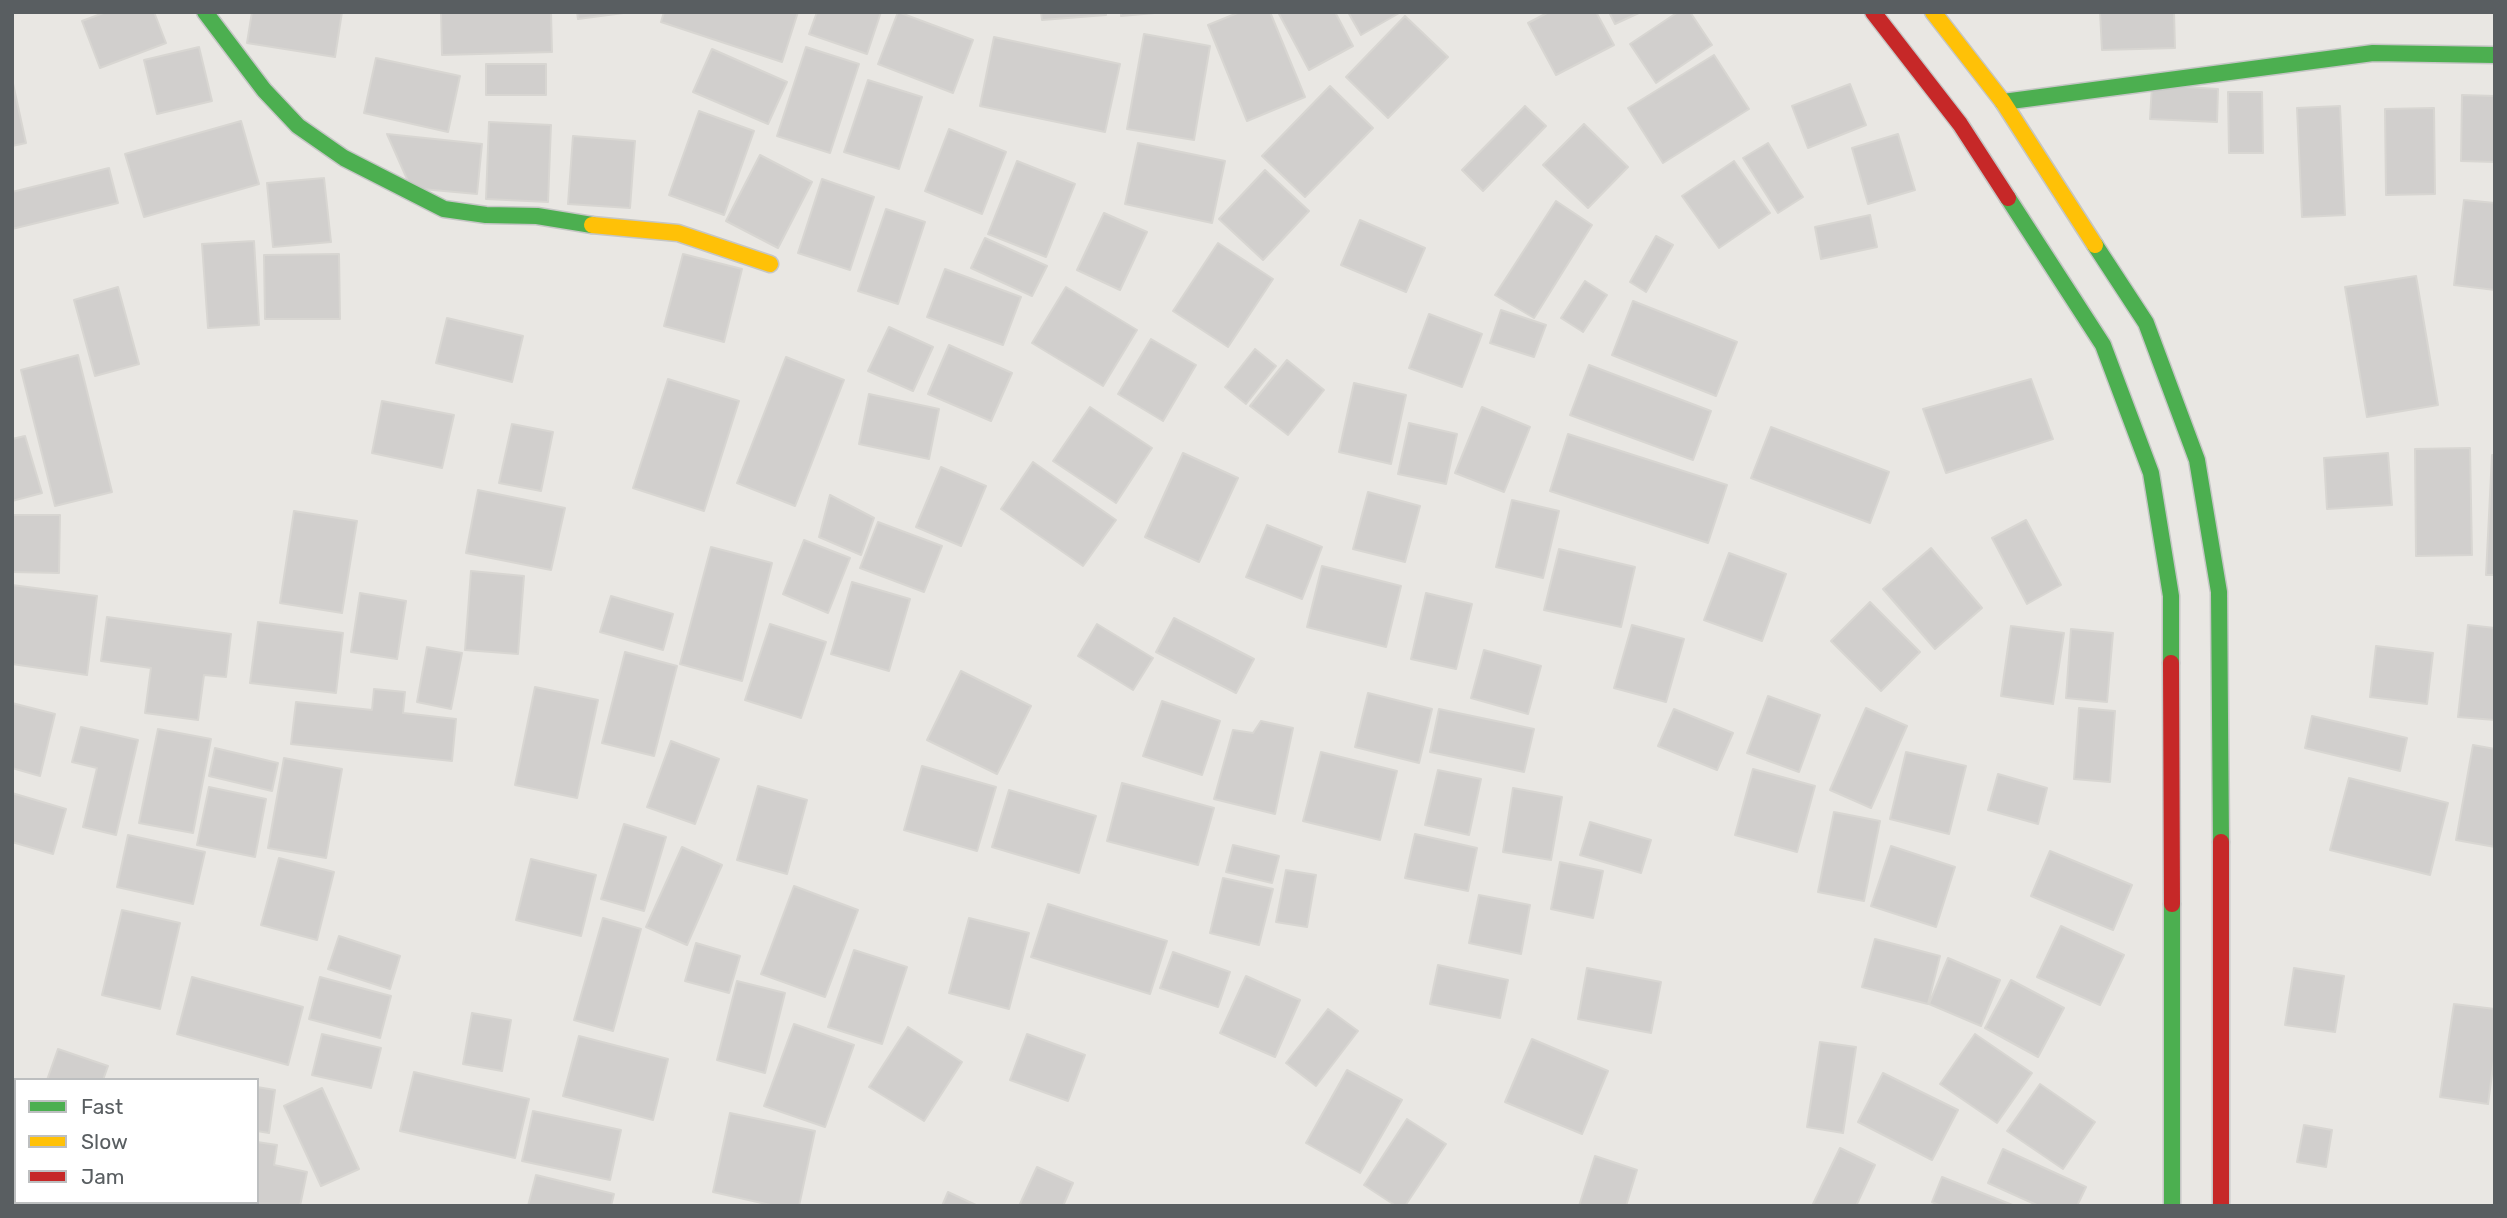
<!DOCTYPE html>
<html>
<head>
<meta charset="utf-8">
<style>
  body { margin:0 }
  #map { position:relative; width:2507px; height:1218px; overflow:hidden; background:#e9e7e3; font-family:Rubik,sans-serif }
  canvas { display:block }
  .frame { position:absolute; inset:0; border:14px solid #595e61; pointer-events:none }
  .legend { position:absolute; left:14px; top:1078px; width:245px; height:126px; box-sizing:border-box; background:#fff; border:2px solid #bdbfc0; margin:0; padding:9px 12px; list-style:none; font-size:21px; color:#595e61 }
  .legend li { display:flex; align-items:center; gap:14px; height:35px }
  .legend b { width:35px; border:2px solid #bdbfc0 }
</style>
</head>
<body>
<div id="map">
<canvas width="2507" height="1218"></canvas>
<div class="frame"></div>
<ul class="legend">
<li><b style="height:9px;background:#4caf50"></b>Fast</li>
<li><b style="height:9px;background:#ffc107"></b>Slow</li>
<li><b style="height:9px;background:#c62828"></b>Jam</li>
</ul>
</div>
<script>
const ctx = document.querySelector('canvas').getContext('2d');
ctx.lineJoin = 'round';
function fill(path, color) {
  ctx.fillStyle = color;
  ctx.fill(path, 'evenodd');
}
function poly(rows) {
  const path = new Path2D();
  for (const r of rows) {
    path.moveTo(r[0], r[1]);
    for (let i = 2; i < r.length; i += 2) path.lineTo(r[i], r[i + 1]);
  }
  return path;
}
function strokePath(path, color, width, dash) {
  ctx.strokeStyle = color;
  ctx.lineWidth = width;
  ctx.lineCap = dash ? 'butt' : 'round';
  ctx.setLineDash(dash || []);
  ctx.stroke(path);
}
const building = poly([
  [106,12,154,12,166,43,100,68,82,21,106,12],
  [252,12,342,12,335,57,247,43,252,12],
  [441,12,551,12,552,52,442,55,441,12],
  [577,12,631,12,578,19,577,12],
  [664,12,798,12,782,62,661,22,664,12],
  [817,12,881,12,867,54,809,34,817,12],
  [898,12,973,40,953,93,878,64,898,12],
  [1041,12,1106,12,1106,15,1042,20,1041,12],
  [1121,12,1166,12,1121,16,1121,12],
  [1240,12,1270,12,1305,97,1247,121,1208,25,1240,12],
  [1278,12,1335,12,1353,46,1309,70,1278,12],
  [1348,12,1401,12,1361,35,1348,12],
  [1549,12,1596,12,1614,45,1556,75,1528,23,1549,12],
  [1609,12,1641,12,1615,24,1609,12],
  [1678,12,1690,12,1712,45,1656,83,1630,44,1678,12],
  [2100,12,2174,12,2175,48,2102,50,2100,12],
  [1405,16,1448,57,1388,118,1346,77,1405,16],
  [1144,34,1210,46,1194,140,1127,129,1144,34],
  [994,37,1120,64,1105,132,980,106,994,37],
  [199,47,212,101,157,114,144,60,199,47],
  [806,47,859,64,830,153,777,136,806,47],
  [712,49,787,82,768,124,693,92,712,49],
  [1714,55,1749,109,1663,163,1628,108,1714,55],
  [376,58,460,76,448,132,364,113,376,58],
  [486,64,546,64,546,95,486,95,486,64],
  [12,79,26,143,12,146,12,79],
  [868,80,922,97,899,169,844,152,868,80],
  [1850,84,1866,125,1808,148,1792,106,1850,84],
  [2152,85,2218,89,2217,122,2150,119,2152,85],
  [1330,86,1373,128,1305,197,1262,156,1330,86],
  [2228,92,2262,92,2263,153,2229,153,2228,92],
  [2462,95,2495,96,2495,162,2461,161,2462,95],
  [1525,106,1546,126,1483,191,1462,170,1525,106],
  [2340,106,2345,215,2302,217,2297,108,2340,106],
  [2434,108,2435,194,2386,195,2385,109,2434,108],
  [699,111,754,131,724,215,669,195,699,111],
  [241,121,259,184,144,217,125,154,241,121],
  [489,122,551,125,548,202,486,199,489,122],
  [1584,124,1628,167,1588,208,1543,165,1584,124],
  [949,129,1006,152,982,214,925,191,949,129],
  [387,134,482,144,477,194,411,188,387,134],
  [1898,134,1915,190,1868,204,1852,148,1898,134],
  [573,136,635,141,630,208,568,204,573,136],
  [1138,143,1225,161,1212,223,1125,204,1138,143],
  [1768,143,1803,197,1778,213,1743,158,1768,143],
  [760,155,812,182,778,248,726,221,760,155],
  [1017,161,1075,184,1046,257,988,234,1017,161],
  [1734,161,1770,213,1719,248,1682,196,1734,161],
  [109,168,118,203,12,229,12,192,109,168],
  [1265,170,1309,211,1263,260,1219,219,1265,170],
  [324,178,331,242,273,247,267,183,324,178],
  [822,179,874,197,850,270,798,253,822,179],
  [2464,200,2495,203,2495,290,2454,285,2464,200],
  [1556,201,1592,225,1534,318,1495,295,1556,201],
  [886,209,925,222,898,304,858,291,886,209],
  [1104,213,1147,232,1120,290,1077,270,1104,213],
  [1870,215,1877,247,1821,259,1815,227,1870,215],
  [1360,220,1425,248,1406,292,1341,265,1360,220],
  [1656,236,1673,245,1646,292,1630,282,1656,236],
  [985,238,1047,266,1032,296,971,268,985,238],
  [254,241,259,325,208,328,202,244,254,241],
  [1218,243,1273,279,1228,347,1173,311,1218,243],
  [339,254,340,319,265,319,264,255,339,254],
  [683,254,742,269,724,342,664,326,683,254],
  [945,269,1021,297,1003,345,927,317,945,269],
  [2416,276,2438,405,2367,417,2345,287,2416,276],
  [1585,281,1607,295,1583,332,1561,318,1585,281],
  [118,287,139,364,95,376,74,300,118,287],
  [1066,287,1137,330,1103,386,1032,343,1066,287],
  [1633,301,1737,342,1716,396,1612,355,1633,301],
  [1501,310,1546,325,1534,357,1490,343,1501,310],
  [1429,314,1482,334,1462,387,1409,368,1429,314],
  [447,318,523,336,512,382,436,363,447,318],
  [889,327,933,347,913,391,868,371,889,327],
  [1151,339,1196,365,1163,421,1118,394,1151,339],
  [949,345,1012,373,991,421,928,394,949,345],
  [1255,349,1276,366,1246,404,1225,387,1255,349],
  [78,355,112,492,55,506,21,370,78,355],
  [786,357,844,380,795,506,737,483,786,357],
  [1287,360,1324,390,1288,435,1250,406,1287,360],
  [1589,365,1711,411,1693,460,1570,415,1589,365],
  [668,379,739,401,704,511,633,488,668,379],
  [2031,379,2053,439,1946,473,1923,409,2031,379],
  [1354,383,1406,395,1391,464,1339,452,1354,383],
  [869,394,939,409,929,459,859,444,869,394],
  [382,401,454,415,442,468,372,453,382,401],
  [1090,407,1152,448,1116,503,1053,461,1090,407],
  [1482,407,1530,427,1504,492,1455,473,1482,407],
  [1409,423,1457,434,1446,484,1398,474,1409,423],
  [512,424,553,432,541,491,499,483,512,424],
  [1771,427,1889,472,1870,523,1751,478,1771,427],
  [1568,434,1727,485,1708,543,1550,491,1568,434],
  [25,436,42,493,12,501,12,439,25,436],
  [2470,448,2472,555,2416,556,2415,449,2470,448],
  [1183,453,1238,478,1199,562,1145,537,1183,453],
  [2388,453,2392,505,2327,509,2324,458,2388,453],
  [2492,455,2495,455,2495,575,2486,575,2492,455],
  [1033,462,1116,520,1083,566,1001,509,1033,462],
  [941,467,986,486,961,546,916,527,941,467],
  [478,490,565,508,551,570,466,553,478,490],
  [1368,492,1420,506,1405,562,1353,549,1368,492],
  [830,495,874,518,861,555,819,537,830,495],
  [1512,500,1559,511,1543,578,1496,567,1512,500],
  [294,511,357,521,342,613,280,603,294,511],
  [12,515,60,515,59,573,12,572,12,515],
  [2026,520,2061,585,2027,604,1992,538,2026,520],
  [878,522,942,546,924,592,860,568,878,522],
  [1267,525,1322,547,1302,599,1246,577,1267,525],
  [804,540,850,558,828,613,783,594,804,540],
  [711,547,772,563,742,681,680,664,711,547],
  [1931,548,1982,608,1935,649,1883,589,1931,548],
  [1559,549,1635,567,1621,627,1544,610,1559,549],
  [1729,553,1786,574,1762,641,1704,620,1729,553],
  [1322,566,1401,586,1386,647,1307,627,1322,566],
  [471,571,524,576,518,654,465,650,471,571],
  [852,582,910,599,889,671,831,654,852,582],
  [12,585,97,596,87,675,12,664,12,585],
  [360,593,406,601,397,659,351,652,360,593],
  [1426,593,1472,604,1456,669,1411,659,1426,593],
  [611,596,673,614,663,650,600,632,611,596],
  [1870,602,1920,652,1881,691,1831,641,1870,602],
  [107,617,231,634,226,677,204,675,198,720,145,713,151,668,101,661,107,617],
  [1174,618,1254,659,1236,693,1156,652,1174,618],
  [258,622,343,633,336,693,250,683,258,622],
  [770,624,826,642,801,718,745,700,770,624],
  [1097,624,1153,658,1133,690,1078,656,1097,624],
  [1632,625,1684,639,1666,702,1614,688,1632,625],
  [2468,625,2495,628,2495,720,2458,717,2468,625],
  [2011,626,2064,633,2053,704,2001,696,2011,626],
  [2071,629,2113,633,2107,702,2066,698,2071,629],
  [2376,646,2433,653,2427,704,2370,697,2376,646],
  [427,647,462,653,451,709,417,702,427,647],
  [1484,650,1541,666,1528,714,1471,698,1484,650],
  [625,652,677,666,654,756,602,743,625,652],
  [961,671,1031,706,997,774,927,740,961,671],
  [535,687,598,700,577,798,515,785,535,687],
  [374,689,405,692,403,713,456,719,452,761,291,744,296,702,372,710,374,689],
  [1368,693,1432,709,1419,763,1355,747,1368,693],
  [1768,696,1820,715,1799,772,1747,753,1768,696],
  [1162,701,1220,721,1202,775,1143,756,1162,701],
  [12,703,55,714,40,776,12,768,12,703],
  [1866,708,1907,726,1871,808,1830,790,1866,708],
  [2079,708,2115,711,2110,782,2074,779,2079,708],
  [1439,709,1534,729,1524,772,1430,752,1439,709],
  [1674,709,1733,733,1717,770,1658,746,1674,709],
  [2312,716,2407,738,2400,771,2305,748,2312,716],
  [1261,721,1293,728,1275,814,1214,799,1233,730,1253,733,1261,721],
  [81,727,138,740,116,835,83,827,97,768,72,762,81,727],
  [158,729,211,739,193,833,139,823,158,729],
  [671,741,719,759,695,824,647,807,671,741],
  [2473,745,2495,749,2495,847,2456,840,2473,745],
  [215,748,278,763,272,791,209,776,215,748],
  [1321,752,1397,771,1380,840,1303,821,1321,752],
  [1906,752,1966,766,1949,834,1890,819,1906,752],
  [284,758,342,769,326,858,268,848,284,758],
  [922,766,996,787,977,851,904,830,922,766],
  [1753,769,1815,786,1797,852,1735,835,1753,769],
  [1438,770,1481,779,1469,835,1425,825,1438,770],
  [1998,774,2047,788,2038,824,1988,810,1998,774],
  [2349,778,2448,803,2430,875,2330,850,2349,778],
  [1122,783,1214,808,1198,865,1107,841,1122,783],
  [758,786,807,800,787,874,737,860,758,786],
  [209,787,266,799,255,857,197,845,209,787],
  [1513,788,1562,797,1551,860,1503,852,1513,788],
  [1009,790,1096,816,1079,873,992,847,1009,790],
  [12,793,66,809,53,854,12,842,12,793],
  [1834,812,1880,821,1864,901,1818,892,1834,812],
  [1590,822,1651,840,1641,873,1580,855,1590,822],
  [624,824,666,837,644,911,601,899,624,824],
  [1415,834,1477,848,1468,891,1405,878,1415,834],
  [128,835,205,852,193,904,117,887,128,835],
  [1233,845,1279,856,1272,883,1226,872,1233,845],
  [1891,846,1955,867,1936,927,1871,906,1891,846],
  [682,847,722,865,687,945,646,927,682,847],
  [2050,851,2132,885,2113,930,2031,896,2050,851],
  [279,858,334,872,317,940,261,925,279,858],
  [531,859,596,875,581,936,516,920,531,859],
  [1560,862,1603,871,1593,918,1551,909,1560,862],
  [1286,870,1316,875,1307,927,1276,922,1286,870],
  [1223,878,1273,889,1259,945,1210,933,1223,878],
  [794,886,858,910,825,997,761,974,794,886],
  [1479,895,1530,905,1521,954,1469,943,1479,895],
  [1048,904,1167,941,1150,994,1031,957,1048,904],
  [122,910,180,923,160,1009,102,995,122,910],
  [603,918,641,929,613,1031,574,1020,603,918],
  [969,918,1029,933,1009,1009,949,993,969,918],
  [2061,926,2124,955,2100,1005,2037,977,2061,926],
  [339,936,400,956,390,989,328,969,339,936],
  [1875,939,1940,956,1928,1004,1862,987,1875,939],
  [696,943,740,956,729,993,685,981,696,943],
  [854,950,907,967,882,1044,828,1027,854,950],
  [1173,952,1230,972,1218,1007,1160,988,1173,952],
  [1948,958,2000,980,1981,1026,1929,1004,1948,958],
  [1438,965,1508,980,1500,1018,1430,1004,1438,965],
  [1587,968,1661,982,1651,1033,1578,1019,1587,968],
  [2294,968,2344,976,2335,1032,2285,1025,2294,968],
  [1246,976,1300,1000,1275,1057,1220,1033,1246,976],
  [192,977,303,1007,288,1065,177,1034,192,977],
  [320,977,391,996,380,1038,309,1019,320,977],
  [2011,980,2064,1008,2038,1057,1985,1028,2011,980],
  [737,981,785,993,765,1073,717,1060,737,981],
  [2454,1004,2495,1009,2495,1052,2488,1104,2440,1097,2454,1004],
  [1328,1009,1358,1031,1316,1086,1286,1063,1328,1009],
  [472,1013,511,1020,502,1071,463,1064,472,1013],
  [794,1024,854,1045,825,1127,764,1106,794,1024],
  [908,1027,962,1062,924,1121,869,1087,908,1027],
  [322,1034,381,1048,371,1088,312,1075,322,1034],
  [1027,1034,1085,1055,1068,1101,1010,1080,1027,1034],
  [1975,1034,2032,1073,1997,1123,1940,1084,1975,1034],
  [579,1036,668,1059,653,1120,563,1096,579,1036],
  [1532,1039,1608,1071,1582,1134,1505,1102,1532,1039],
  [1820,1042,1856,1047,1843,1133,1807,1127,1820,1042],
  [58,1049,108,1066,103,1080,47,1080,58,1049],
  [1347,1070,1402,1100,1360,1173,1306,1143,1347,1070],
  [414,1072,529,1099,515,1158,400,1131,414,1072],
  [1883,1073,1958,1110,1932,1160,1858,1122,1883,1073],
  [2040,1084,2095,1122,2063,1169,2007,1131,2040,1084],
  [257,1087,275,1090,269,1133,257,1131,257,1087],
  [322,1088,359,1169,321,1186,284,1106,322,1088],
  [533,1111,621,1130,610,1180,522,1161,533,1111],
  [730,1113,815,1131,799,1206,775,1206,713,1192,730,1113],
  [1407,1119,1446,1144,1405,1206,1396,1206,1364,1185,1407,1119],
  [2304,1125,2332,1130,2326,1167,2297,1162,2304,1125],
  [12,1126,16,1127,16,1161,12,1160,12,1126],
  [257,1142,277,1145,274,1165,307,1172,300,1206,233,1206,219,1203,257,1202,257,1142],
  [1840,1148,1875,1165,1856,1206,1812,1206,1840,1148],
  [2003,1149,2086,1187,2077,1206,2039,1206,1988,1183,2003,1149],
  [1595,1156,1637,1170,1626,1206,1579,1206,1595,1156],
  [1037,1167,1073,1183,1063,1206,1019,1206,1037,1167],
  [12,1174,16,1175,13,1206,12,1206,12,1174],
  [536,1175,614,1194,611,1206,528,1206,536,1175],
  [1942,1177,2015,1206,1941,1206,1932,1202,1942,1177],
  [948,1192,978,1206,942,1206,948,1192],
  [39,1202,131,1202,149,1206,39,1206,39,1202]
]);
const fast = poly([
  [205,12,264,90,298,126,344,158,444,209,486,215,537,216,592,225],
  [2003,102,2373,53,2495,55],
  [2008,198,2103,345,2151,473,2171,596,2171,663],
  [2095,245,2146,323,2197,460,2219,592,2221,842],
  [2172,904,2172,1206]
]);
const slow = poly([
  [1933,12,2003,102,2095,245],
  [592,225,678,233,770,264]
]);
const jam = poly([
  [1873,12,1960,124,2008,198],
  [2171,663,2172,904],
  [2221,1206,2221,842]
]);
fill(building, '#d1cfcd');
strokePath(building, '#d8d6d2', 2);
strokePath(fast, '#c5c6c5', 19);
strokePath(slow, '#c5c6c5', 19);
strokePath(jam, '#c5c6c5', 19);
strokePath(fast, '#4caf50', 16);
strokePath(slow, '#ffc107', 16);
strokePath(jam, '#c62828', 16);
</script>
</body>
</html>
